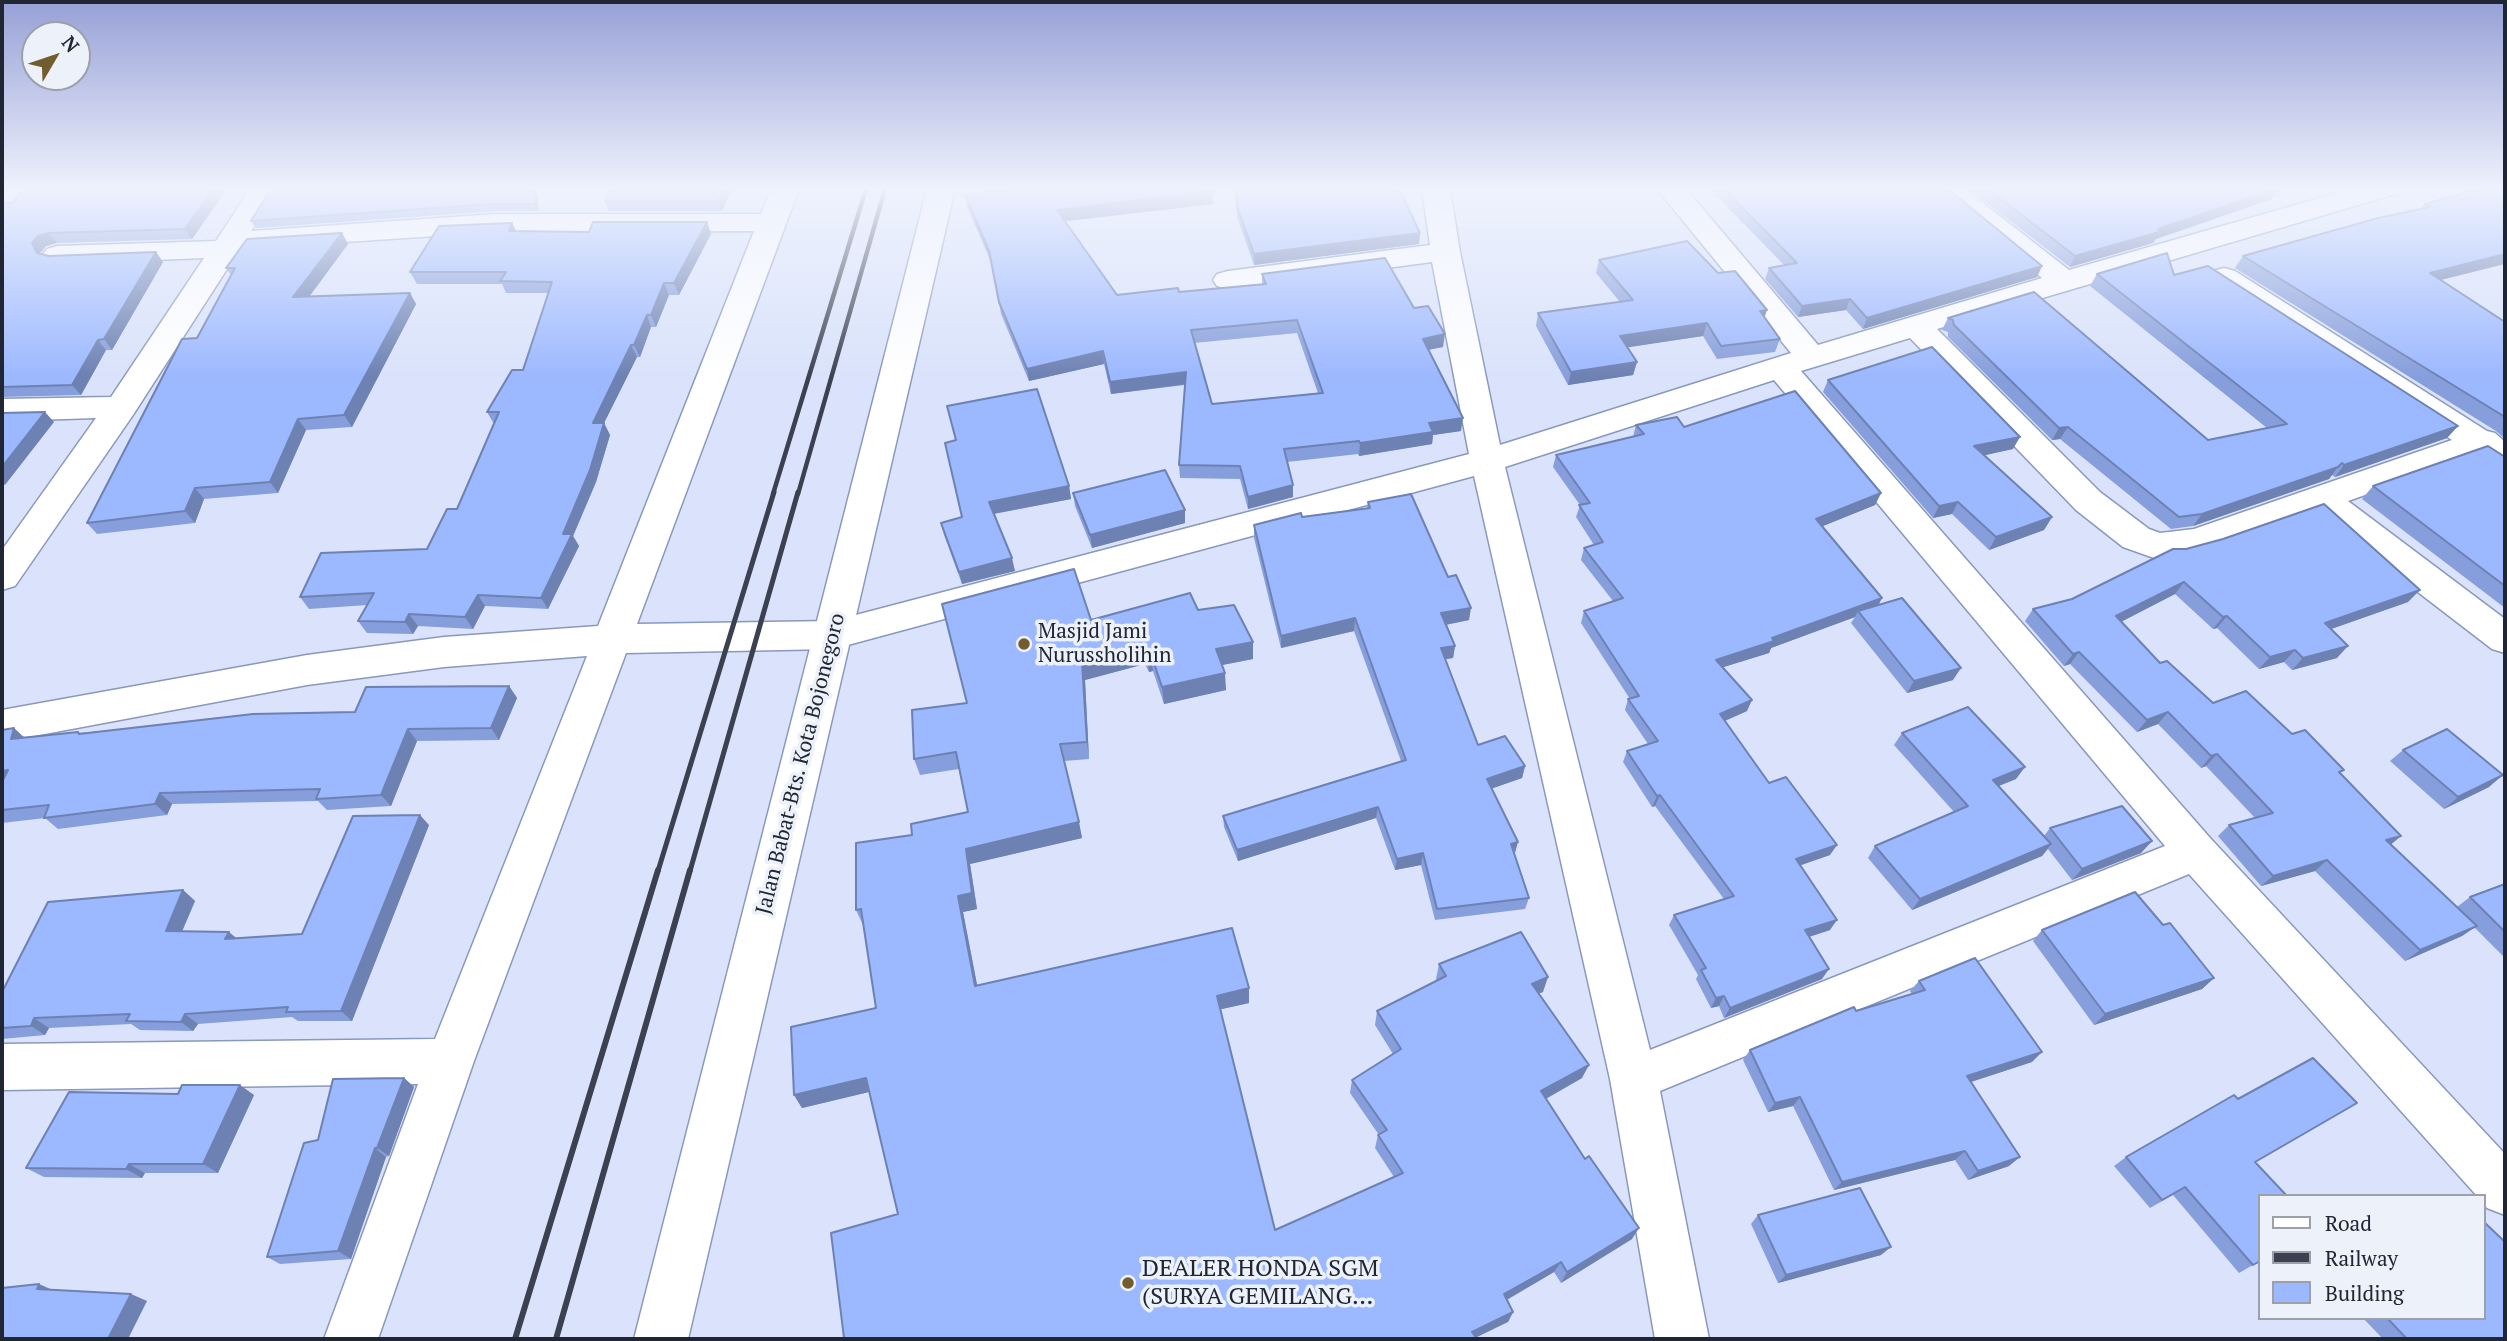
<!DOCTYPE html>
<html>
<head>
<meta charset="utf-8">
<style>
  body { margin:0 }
  #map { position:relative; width:2507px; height:1341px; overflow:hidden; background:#dae3fb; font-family:"PT Serif",serif }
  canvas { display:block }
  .frame { position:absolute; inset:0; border:4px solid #202634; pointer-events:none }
  .legend { position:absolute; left:2258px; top:1194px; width:228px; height:126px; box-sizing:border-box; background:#edf1f9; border:2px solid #9ba0aa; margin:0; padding:9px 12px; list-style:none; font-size:21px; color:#202634 }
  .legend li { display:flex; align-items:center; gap:14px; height:35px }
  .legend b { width:35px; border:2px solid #9ba0aa }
  .north { position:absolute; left:21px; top:21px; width:70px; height:70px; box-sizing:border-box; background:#edf1f9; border:2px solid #9ba0aa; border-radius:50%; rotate:51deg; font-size:19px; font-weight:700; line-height:28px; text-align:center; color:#202634 }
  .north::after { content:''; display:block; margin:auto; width:24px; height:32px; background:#725e2d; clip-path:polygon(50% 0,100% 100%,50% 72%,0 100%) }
</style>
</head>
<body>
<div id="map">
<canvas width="2507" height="1341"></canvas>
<div class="frame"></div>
<ul class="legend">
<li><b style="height:9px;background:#fff"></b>Road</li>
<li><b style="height:9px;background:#3b4151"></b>Railway</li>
<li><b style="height:19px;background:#9cb8ff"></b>Building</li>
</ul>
<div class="north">N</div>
</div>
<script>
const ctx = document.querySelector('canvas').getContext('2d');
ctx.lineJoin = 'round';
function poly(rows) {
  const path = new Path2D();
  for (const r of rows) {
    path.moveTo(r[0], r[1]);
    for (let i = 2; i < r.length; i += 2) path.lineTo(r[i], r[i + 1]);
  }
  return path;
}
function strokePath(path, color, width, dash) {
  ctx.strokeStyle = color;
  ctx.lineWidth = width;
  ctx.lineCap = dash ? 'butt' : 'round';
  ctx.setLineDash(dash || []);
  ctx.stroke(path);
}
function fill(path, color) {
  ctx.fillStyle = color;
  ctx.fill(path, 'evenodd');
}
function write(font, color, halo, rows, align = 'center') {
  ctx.font = font + ' "PT Serif",serif';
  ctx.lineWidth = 7;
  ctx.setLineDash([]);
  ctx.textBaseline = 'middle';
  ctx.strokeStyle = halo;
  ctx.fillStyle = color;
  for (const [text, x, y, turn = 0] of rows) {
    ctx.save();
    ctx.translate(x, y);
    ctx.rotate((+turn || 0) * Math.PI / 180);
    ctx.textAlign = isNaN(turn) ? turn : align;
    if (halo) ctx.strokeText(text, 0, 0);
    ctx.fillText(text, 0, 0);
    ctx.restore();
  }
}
const minor = poly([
  [250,189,278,189,251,231,496,214,761,214,771,189,799,189,637,624,833,621,1469,454,1432,262,1228,289,1217,286,1213,280,1217,274,1228,271,1430,245,1422,189,1450,189,1460,252,1500,445,1791,353,1657,189,1686,189,1818,345,2042,278,1934,189,1965,189,2069,270,2351,189,2396,189,2392,195,1937,329,2100,492,2149,529,2160,533,2194,529,2452,440,2213,283,2209,277,2213,271,2224,268,2235,271,2487,431,2495,433,2505,442,2505,469,2493,466,2477,455,2348,501,2505,619,2505,653,2492,649,2315,513,2213,549,2176,559,2157,559,2123,547,2076,510,1910,338,1801,371,2211,839,2505,1154,2505,1215,2487,1208,2484,1204,2484,1196,2477,1196,2189,874,1660,1091,1709,1339,1655,1339,1610,1079,1474,476,833,649,626,653,474,1061,378,1339,324,1339,418,1084,2,1090,2,1044,435,1039,587,656,444,667,307,685,2,742,2,710,307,655,444,637,598,626,754,231,496,232,240,249,133,415,15,586,2,590,2,550,96,418,2,421,2,399,111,397,204,258,57,264,47,261,42,255,47,249,57,246,216,241,250,189],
  [1774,380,2165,846,1650,1050,1505,467,1774,380]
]);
const trunk = poly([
  [927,189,955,189,688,1339,634,1339,927,189]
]);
const railFar2 = poly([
  [773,494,866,189],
  [798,494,885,189]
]);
const railFar1 = poly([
  [658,871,774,492],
  [690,871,798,492]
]);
const rail = poly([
  [515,1339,658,870],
  [556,1339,690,870]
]);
const wall = poly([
  [227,189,192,239,57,243,46,246,40,253,49,256,156,252,163,262,112,350,106,350,81,395,2,397,2,203],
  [732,189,722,211,609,211,605,201],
  [1235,189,1399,189,1420,233,1419,244,1254,265,1237,217],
  [1710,189,1948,189,2042,266,2037,277,1863,329,1846,310,1798,317,1765,279,1769,268,1784,265],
  [1969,189,2278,189,2272,199,2156,239,2153,243,2070,267],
  [2479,189,2441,280,2505,322,2505,439,2496,431,2235,268,2243,256,2421,209,2425,204],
  [538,192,538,211,496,211,256,228,251,221],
  [965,194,1213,204,1065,221,1117,295,1179,292,1262,284,1262,274,1414,308,1443,347,1428,350,1461,431,1433,435,1432,444,1359,456,1358,454,1287,462,1293,485,1293,497,1248,509,1240,479,1180,478,1179,465,1185,385,1111,394,1104,364,1029,381,1001,314,992,264,967,207],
  [1297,333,1318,393,1212,404,1194,343],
  [707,222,711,234,679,295,669,295,656,327,651,327,640,357,637,357,604,423,610,435,596,482,573,536,579,546,548,609,485,606,473,629,418,626,413,634,367,633,358,621,367,605,309,609,300,597,427,549,457,509,494,424,487,412,523,370,548,293,506,293,502,284,417,284,410,272,512,223,516,231,589,232],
  [342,233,348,244,309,297,410,293,416,304,352,427,306,430,278,493,204,499,195,523,97,534,87,523,197,338,231,275,226,268],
  [1599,260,1718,273,1764,317,1780,339,1775,352,1717,359,1703,336,1627,347,1637,362,1633,375,1568,385,1536,326,1538,313,1620,302,1596,273],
  [2097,274,2174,275,2458,426,2447,438,2335,477,2332,475,2329,479,2193,526,2171,529,2060,439,2052,440,1948,337,1948,332,1942,330,1948,318,2208,440,2267,428,2090,286],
  [1828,380,2013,449,1984,455,2052,517,2044,530,1989,550,1952,514,1933,518,1823,392],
  [947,406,1069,486,1071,499,994,514,1015,571,962,584,944,535,941,523,962,517,955,440],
  [1636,425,1684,427,1881,493,1875,505,1822,526,1878,605,1953,680,1907,693,1851,623,1855,617,1771,648,1769,653,1723,667,1747,711,1725,721,1769,783,1830,855,1800,865,1830,930,1809,937,1822,979,1724,1018,1719,1006,1711,1008,1696,979,1698,975,1669,925,1674,915,1724,899,1655,806,1652,807,1623,762,1627,751,1648,744,1625,710,1628,699,1630,699,1581,623,1584,611,1613,601,1581,560,1584,548,1594,545,1576,517,1580,505,1553,467,1556,455,1633,437],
  [2504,456,2505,457,2505,608,2362,499,2373,486],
  [1073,493,1185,510,1185,523,1092,548,1075,506],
  [1368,502,1448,577,1469,620,1446,625,1455,646,1453,658,1445,659,1478,745,1525,766,1522,778,1492,788,1529,898,1525,909,1435,920,1421,865,1395,870,1376,818,1238,861,1224,827,1223,816,1401,761,1354,631,1281,648,1254,538,1254,525,1302,517,1367,508],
  [2173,549,2408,602,2331,629,2337,658,2292,670,2284,662,2259,669,2217,628,2213,629,2175,594,2121,622,2160,663,2213,703,2292,734,2341,774,2401,836,2391,844,2457,907,2470,897,2505,884,2505,958,2474,927,2462,936,2405,961,2315,871,2261,886,2218,836,2229,825,2255,818,2206,766,2201,768,2158,724,2137,732,2070,664,2064,666,2025,621,2033,609,2072,599],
  [1198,610,1253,642,1253,659,1222,665,1226,690,1164,704,1153,671,1149,672,1145,664,1085,680,1089,759,1064,761,1082,838,970,864,977,909,963,912,977,985,1249,988,1249,1003,1220,1009,1275,1230,1394,1177,1375,1148,1378,1135,1379,1135,1350,1093,1352,1080,1393,1054,1375,1025,1377,1011,1437,981,1436,979,1439,964,1543,992,1539,993,1582,1078,1546,1099,1632,1239,1561,1283,1554,1272,1507,1300,1513,1312,1508,1322,844,1338,898,1214,869,1092,802,1108,794,1095,876,1008,863,925,856,910,912,835,968,812,959,769,920,775,914,759,967,703,1091,620],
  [509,686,517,698,499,740,417,741,391,806,327,810,318,801,172,804,167,815,58,829,45,818,2,823,2,730,25,737,355,712],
  [1902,733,2016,779,1998,786,2044,836,2050,828,2152,841,2141,853,2072,880,2048,849,2042,856,1912,910,1868,858,1875,846,1954,812,1894,745],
  [2403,750,2489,787,2444,809,2390,761],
  [429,825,352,1021,298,1021,292,1017,198,1024,193,1031,140,1030,131,1024,49,1028,45,1035,2,1039,2,992,183,890,195,901,182,931,236,938,302,934],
  [2163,925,2214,978,2202,989,2094,1025,2033,941,2042,930],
  [1919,981,2032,1062,1971,1082,2009,1166,1968,1180,1955,1160,1834,1190,1793,1106,1768,1112,1743,1060,1750,1050,1856,1011,1912,994,1910,991],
  [404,1078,414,1087,389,1156,386,1157,351,1259,280,1264,267,1257,318,1140],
  [254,1095,218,1173,145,1173,142,1178,44,1177,26,1168],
  [2238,1099,2357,1103,2256,1162,2260,1261,2239,1273,2173,1195,2150,1208,2114,1166,2126,1157],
  [1758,1215,1881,1255,1778,1283,1751,1224],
  [2363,1318,2484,1318,2505,1339,2383,1339]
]);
const shadedWall = poly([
  [213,189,227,189,192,239,185,229],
  [535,189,537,189,538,192,538,211,535,204],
  [725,189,732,189,722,211,719,201],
  [2276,189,2278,189,2272,199,2156,239,2153,243,2070,267,2075,256],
  [1213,191,1213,204,1059,222,1057,210],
  [707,222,711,234,679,295,674,283],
  [512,223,518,235,509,231],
  [49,233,57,243,46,246,40,253,37,253,32,243,38,236],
  [342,233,348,244,300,309,293,297],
  [1420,233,1419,244,1254,265,1254,254],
  [2505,249,2505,264,2421,285,2430,273],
  [156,252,163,262,112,350,104,339],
  [2042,266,2037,277,1863,329,1867,318],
  [664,283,669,295,656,327,651,315],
  [410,293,416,304,352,427,344,415],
  [1850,299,1846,310,1798,317,1802,306],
  [1767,310,1763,322,1760,311],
  [647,315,651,327,640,357,634,345],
  [1707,323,1703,336,1617,349,1620,336],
  [1445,334,1443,347,1421,351,1423,339],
  [98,340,106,350,81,395,72,385],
  [631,345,637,357,604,423,610,435,596,482,573,536,579,546,548,609,541,598,563,534,593,423],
  [1103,351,1104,364,1029,381,1027,369],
  [1637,362,1633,375,1568,385,1571,372],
  [1186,372,1186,384,1111,394,1110,382],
  [45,412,54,422,5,485,2,482,2,467],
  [1463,418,1461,431,1433,435,1432,444,1359,456,1360,443,1429,423],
  [298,419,306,430,278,493,270,482],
  [2458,426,2447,438,2335,477,2344,465],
  [2068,427,2060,439,2052,440,2059,428],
  [2020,437,2013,449,1968,459,1974,446],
  [2338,467,2329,479,2193,526,2202,514],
  [1293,485,1293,497,1248,509,1248,497],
  [1069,486,1071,499,992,514,989,502],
  [195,488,204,499,195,523,185,511],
  [1881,493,1875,505,1811,531,1816,519],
  [1958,502,1952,514,1933,518,1939,506],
  [1185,510,1185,523,1092,548,1090,535],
  [2052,517,2044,530,1989,550,1996,537],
  [1012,558,1015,571,962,584,959,572],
  [2184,582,2175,594,2107,629,2116,616],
  [2420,590,2408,602,2314,635,2325,623],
  [478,595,485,606,473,629,465,617],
  [1882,598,1876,610,1858,611,1855,617,1771,648,1769,653,1711,671,1716,660,1772,638],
  [1471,608,1469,620,1439,626,1441,613],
  [409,614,418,626,413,634,405,622],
  [2227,616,2217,628,2213,629,2223,617],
  [1355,618,1354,631,1281,648,1281,636],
  [1253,642,1253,659,1217,666,1216,649],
  [1455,646,1453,658,1439,660,1441,648],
  [2348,646,2337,658,2292,670,2303,658],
  [1144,647,1145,664,1085,680,1089,759,1087,742,1082,663],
  [2295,650,2284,662,2259,669,2270,657],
  [2079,652,2070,664,2064,666,2073,654],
  [1151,654,1153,671,1149,672,1147,655],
  [1961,668,1953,680,1907,693,1914,681],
  [1225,673,1226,690,1164,704,1162,687],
  [509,686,517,698,499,740,491,728],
  [1752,700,1747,711,1715,725,1720,714],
  [2168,712,2158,724,2137,732,2147,720],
  [14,728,27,740,11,739],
  [408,729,417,741,391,806,381,795],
  [2217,754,2206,766,2201,768,2211,756],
  [1525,766,1522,778,1485,791,1487,779],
  [2025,767,2016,779,1984,792,1993,780],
  [8,770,2,786,2,771],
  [2503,775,2489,787,2444,809,2458,797],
  [160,793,172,804,167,815,155,804],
  [1660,795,1655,806,1652,807,1657,796],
  [1378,807,1376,818,1238,861,1237,850],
  [420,815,429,825,352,1021,341,1011],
  [1079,822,1082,838,970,864,977,909,963,912,980,1000,975,986,958,896,966,849],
  [2401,836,2388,847,2386,840],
  [2152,841,2141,853,2072,880,2082,869],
  [1518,842,1515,853,1511,844],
  [2051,844,2042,856,1912,910,1920,899],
  [1837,845,1830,855,1790,869,1796,859],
  [1423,853,1421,865,1395,870,1397,859],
  [2327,860,2315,871,2261,886,2273,876],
  [183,890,195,901,178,941,166,931],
  [1837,920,1830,930,1799,940,1805,930],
  [2477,926,2462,936,2405,961,2420,950],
  [229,932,241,942,225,939],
  [1829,969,1822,979,1724,1018,1730,1008],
  [1548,977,1543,992,1527,998,1532,984],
  [2214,978,2202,989,2094,1025,2105,1014],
  [1249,988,1249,1003,1218,1010,1217,996],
  [1724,996,1719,1006,1711,1008,1716,998],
  [185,1014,198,1024,193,1031,181,1022],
  [34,1018,49,1028,45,1035,31,1026],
  [2042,1052,2032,1062,1958,1086,1967,1076],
  [1589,1065,1582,1078,1536,1104,1541,1091],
  [404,1078,414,1087,389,1156,377,1148],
  [866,1078,873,1091,802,1108,794,1095],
  [240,1085,254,1095,218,1173,203,1164],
  [1800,1097,1793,1106,1768,1112,1775,1103],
  [375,1148,386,1157,351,1259,338,1251],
  [1965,1151,1955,1160,1834,1190,1842,1182],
  [2020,1157,2009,1166,1968,1180,1978,1171],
  [129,1164,145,1173,142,1178,126,1169],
  [1639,1228,1632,1239,1561,1283,1567,1272],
  [1891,1247,1881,1255,1778,1283,1786,1275],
  [1561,1262,1554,1272,1499,1304,1504,1294],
  [39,1284,57,1292,37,1289],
  [131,1294,147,1301,128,1339,108,1339],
  [1513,1312,1508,1322,1473,1339,1472,1332]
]);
const building = poly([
  [23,189,213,189,185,229,49,233,38,236,32,243,37,253,49,256,156,252,104,339,98,340,72,385,2,387,2,203,13,203,23,189],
  [271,189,535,189,535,204,492,204,251,221,271,189],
  [610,189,725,189,719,201,605,201,610,189],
  [1014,189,1212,189,1213,191,1057,210,1117,295,1178,288,1179,292,1266,284,1262,274,1385,258,1414,308,1428,306,1445,334,1423,339,1463,418,1429,423,1433,432,1360,443,1359,441,1284,449,1293,485,1248,497,1240,466,1179,465,1186,372,1110,382,1103,351,1027,369,999,302,989,251,965,194,1014,189],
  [1297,320,1323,393,1212,404,1191,330,1297,320],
  [1236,189,1399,189,1420,233,1254,254,1237,206,1236,189],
  [1724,189,1948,189,2042,266,1867,318,1850,299,1802,306,1769,268,1797,263,1724,189],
  [1988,189,2276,189,2158,229,2159,232,2075,256,1988,189],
  [2479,189,2505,189,2505,254,2430,273,2505,322,2505,417,2243,256,2378,218,2430,207,2425,204,2479,189],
  [593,222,707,222,674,283,664,283,651,315,647,315,634,345,631,345,593,423,604,423,590,470,563,534,572,534,541,598,478,595,465,617,409,614,405,622,358,621,374,593,300,597,321,553,427,549,447,509,457,509,499,412,487,412,512,370,523,370,552,282,500,281,506,272,410,272,439,226,512,223,509,231,589,232,593,222],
  [342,233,293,297,410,293,344,415,298,419,270,482,195,488,185,511,87,523,182,339,197,338,235,268,226,268,247,239,342,233],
  [1687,241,1718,273,1735,271,1767,310,1760,311,1780,339,1721,346,1707,323,1620,336,1637,362,1571,372,1538,313,1633,300,1599,260,1687,241],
  [2167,253,2174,275,2208,266,2458,426,2344,465,2342,463,2338,467,2202,514,2179,517,2068,427,2059,428,1954,325,1953,320,1948,318,2034,292,2208,440,2287,424,2097,274,2167,253],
  [1932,347,2020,437,1974,446,2052,517,1996,537,1958,502,1939,506,1828,380,1932,347],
  [1037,389,1069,486,989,502,1012,558,959,572,941,523,962,517,945,443,956,440,947,406,1037,389],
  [1795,391,1881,493,1816,519,1882,598,1772,638,1774,641,1716,660,1752,700,1720,714,1769,783,1786,777,1837,845,1796,859,1837,920,1805,930,1829,969,1730,1008,1724,996,1716,998,1701,970,1706,968,1674,915,1734,896,1660,795,1657,796,1627,751,1658,741,1628,699,1639,696,1584,611,1623,598,1584,548,1603,542,1579,505,1590,503,1556,455,1644,434,1636,425,1677,417,1684,427,1795,391],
  [45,412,2,467,2,413,45,412],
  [2488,446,2505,457,2505,586,2373,486,2488,446],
  [1165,470,1185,510,1090,535,1073,493,1165,470],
  [1411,494,1448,577,1456,575,1471,608,1441,613,1455,646,1441,648,1478,745,1505,736,1525,766,1487,779,1518,842,1511,844,1529,898,1437,909,1423,853,1397,859,1378,807,1237,850,1223,816,1406,760,1355,618,1281,636,1254,525,1301,513,1302,517,1370,508,1368,502,1411,494],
  [2324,504,2420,590,2325,623,2348,646,2303,658,2295,650,2270,657,2227,616,2223,617,2184,582,2116,616,2160,663,2167,661,2213,703,2246,691,2292,734,2305,730,2344,770,2339,772,2401,836,2386,840,2477,926,2420,950,2327,860,2273,876,2229,825,2273,813,2217,754,2211,756,2168,712,2147,720,2079,652,2073,654,2033,609,2072,599,2173,549,2186,549,2223,539,2324,504],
  [1074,569,1091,620,1190,593,1198,610,1234,605,1253,642,1216,649,1225,673,1162,687,1151,654,1147,655,1144,647,1082,663,1087,742,1060,744,1079,822,966,849,972,893,958,896,975,986,1232,928,1249,988,1217,996,1275,1230,1403,1173,1378,1135,1387,1130,1352,1080,1401,1049,1377,1011,1446,976,1439,964,1521,932,1548,977,1532,984,1589,1065,1541,1091,1585,1159,1589,1156,1639,1228,1567,1272,1561,1262,1504,1294,1513,1312,1472,1332,1477,1339,840,1339,844,1338,831,1233,898,1214,866,1078,794,1095,791,1027,876,1008,861,909,856,910,856,843,912,835,911,824,968,812,956,752,914,759,912,710,967,703,942,604,1074,569],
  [1902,598,1961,668,1914,681,1858,611,1902,598],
  [509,686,491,728,408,729,381,795,316,799,320,789,160,793,155,804,44,818,49,805,2,810,2,782,8,770,2,771,2,730,14,728,11,739,78,732,79,734,253,714,355,712,366,687,509,686],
  [1968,707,2025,767,1993,780,2051,844,1920,899,1875,846,1968,806,1902,733,1968,707],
  [2447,729,2503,775,2458,797,2403,750,2447,729],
  [2122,806,2152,841,2082,869,2050,828,2122,806],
  [420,815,341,1011,286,1012,288,1007,185,1014,181,1022,126,1021,130,1014,34,1018,31,1026,2,1028,2,992,48,902,183,890,166,931,229,932,225,939,302,934,353,816,420,815],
  [2505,884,2505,932,2470,897,2505,884],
  [2135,892,2163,925,2170,923,2214,978,2105,1014,2042,930,2135,892],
  [1975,958,2042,1052,1967,1076,2020,1157,1978,1171,1965,1151,1842,1182,1800,1097,1775,1103,1750,1050,1854,1007,1856,1011,1925,990,1919,981,1975,958],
  [2313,1058,2357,1103,2255,1162,2287,1196,2260,1196,2260,1261,2253,1265,2185,1187,2162,1200,2126,1157,2234,1095,2238,1099,2313,1058],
  [404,1078,377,1148,375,1148,338,1251,267,1257,304,1143,318,1140,333,1079,404,1078],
  [182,1085,240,1085,203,1164,129,1164,126,1169,26,1168,69,1092,178,1094,182,1085],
  [1860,1188,1891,1247,1786,1275,1758,1215,1860,1188],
  [2484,1222,2505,1242,2505,1339,2407,1339,2387,1318,2484,1318,2484,1222],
  [39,1284,37,1289,131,1294,108,1339,2,1339,2,1288,39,1284]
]);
const markers = [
  [1024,644,7,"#725e2d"],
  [1128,1283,7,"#725e2d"]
];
const poiNames = [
  ["Masjid Jami",1038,632],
  ["Nurussholihin",1038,656]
];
const streetNames = [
  ["Jalan Babat-Bts. Kota Bojonegoro",801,764,-76]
];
const nearPoinames = [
  ["DEALER HONDA SGM",1142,1269],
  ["(SURYA GEMILANG…",1142,1297]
];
strokePath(minor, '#8998bd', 3);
strokePath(trunk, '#8998bd', 3);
fill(minor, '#fff');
fill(trunk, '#fff');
strokePath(railFar2, '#3b4151', 4.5);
strokePath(railFar1, '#3b4151', 5);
strokePath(rail, '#3b4151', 6);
fill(wall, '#869edb');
fill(shadedWall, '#6d81b2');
fill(building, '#9cb8ff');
strokePath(building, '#6d81b2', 2);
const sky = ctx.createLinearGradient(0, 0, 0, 377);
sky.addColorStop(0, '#97a0d6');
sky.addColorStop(0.5, '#eef2fd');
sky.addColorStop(1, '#eef2fd00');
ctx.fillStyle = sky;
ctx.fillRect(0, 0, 2507, 377);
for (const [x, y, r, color] of markers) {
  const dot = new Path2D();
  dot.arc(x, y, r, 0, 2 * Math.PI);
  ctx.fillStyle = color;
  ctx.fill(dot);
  strokePath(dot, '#edf1f9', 2.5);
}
write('21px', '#202634', '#edf1f9', poiNames, 'left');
write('21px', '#202634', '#edf1f9', streetNames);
write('24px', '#202634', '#edf1f9', nearPoinames, 'left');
</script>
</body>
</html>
